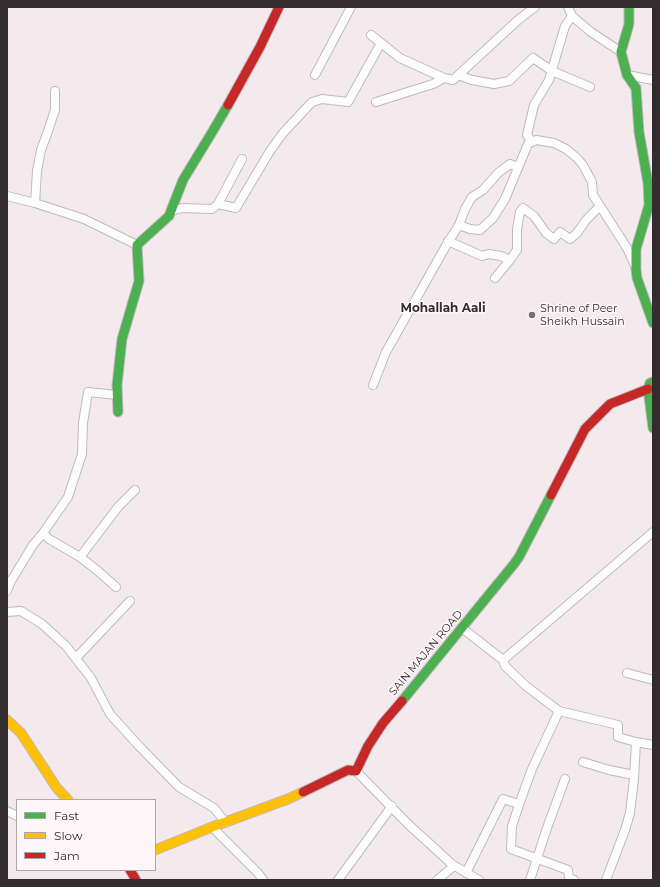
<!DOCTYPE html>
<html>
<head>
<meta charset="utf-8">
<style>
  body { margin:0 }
  #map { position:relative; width:660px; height:887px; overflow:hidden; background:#f4eaee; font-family:Montserrat,sans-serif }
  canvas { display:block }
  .frame { position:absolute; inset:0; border:8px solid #332c2f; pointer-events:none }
  .legend { position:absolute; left:16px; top:799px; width:140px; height:72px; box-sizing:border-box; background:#fef7f9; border:1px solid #ada6a8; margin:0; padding:5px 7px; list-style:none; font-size:12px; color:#332c2f }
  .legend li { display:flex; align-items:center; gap:8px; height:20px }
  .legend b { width:20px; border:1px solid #ada6a8 }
</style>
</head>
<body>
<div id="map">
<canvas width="660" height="887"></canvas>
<div class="frame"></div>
<ul class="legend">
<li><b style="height:5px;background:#4caf50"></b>Fast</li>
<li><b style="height:5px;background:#ffc107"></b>Slow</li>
<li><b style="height:5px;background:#c62828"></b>Jam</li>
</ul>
</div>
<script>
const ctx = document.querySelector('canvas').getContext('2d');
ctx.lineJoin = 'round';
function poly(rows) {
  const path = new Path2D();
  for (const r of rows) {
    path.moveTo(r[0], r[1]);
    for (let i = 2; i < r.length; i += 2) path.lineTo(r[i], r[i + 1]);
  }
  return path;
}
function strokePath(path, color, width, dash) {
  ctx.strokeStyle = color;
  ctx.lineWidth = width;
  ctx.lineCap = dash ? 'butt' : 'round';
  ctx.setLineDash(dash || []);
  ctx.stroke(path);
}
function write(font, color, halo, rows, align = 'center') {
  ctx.font = font + ' Montserrat,sans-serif';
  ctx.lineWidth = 3;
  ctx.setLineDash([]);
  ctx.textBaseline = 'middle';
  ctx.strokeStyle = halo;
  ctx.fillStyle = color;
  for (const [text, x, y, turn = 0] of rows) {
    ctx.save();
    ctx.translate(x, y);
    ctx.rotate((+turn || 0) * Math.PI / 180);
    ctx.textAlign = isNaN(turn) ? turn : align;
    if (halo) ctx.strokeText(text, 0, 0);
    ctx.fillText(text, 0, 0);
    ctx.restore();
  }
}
const street = poly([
  [568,7,572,16,591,32,621,52],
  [371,35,400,58,444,78,453,80,518,20,535,7],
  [315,75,351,7],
  [458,75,472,80,494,84,509,81,533,58,552,71,590,87],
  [627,75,653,80],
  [376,102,433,84,444,78],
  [532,142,527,135,534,105,549,80,565,26,572,16],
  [7,196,35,203,84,219,137,245],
  [35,203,37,171,41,150,47,134,55,110,55,91],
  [218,204,242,159],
  [171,211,182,208,212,209,218,204,236,208,270,151,283,133,312,102,322,99,348,102,381,43],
  [459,225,470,229,480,230,493,218,505,199,528,144,536,140,554,143,566,149,577,158,583,165,592,182,593,195,627,248,635,266],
  [448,241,482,256,489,254,501,256,510,260,495,278],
  [510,260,517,250,517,229,520,212,523,208,534,216,546,233,554,239,560,232,570,239,577,233,586,220,600,206],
  [373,385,386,352,447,244,459,225,465,209,472,197,483,190,498,173,510,164,518,167],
  [43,533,49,539,80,557,98,571,116,587],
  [80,557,118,507,135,490],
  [7,591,11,581,33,545,43,533,68,497,82,454,83,423,88,392,117,395],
  [7,612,21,611,42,624,66,646,91,678,110,714,138,745,179,787,214,808,226,823],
  [462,628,503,660,505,666,526,686,559,711,532,769,521,799,512,826,511,849,568,870,569,878,574,880],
  [76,658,130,601],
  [503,660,529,638,653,532],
  [627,673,653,680],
  [559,711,618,725,618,737,636,742,653,745],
  [583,762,609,770,634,775],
  [356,771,408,824,454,866,453,865,479,880],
  [7,811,17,816],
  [212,827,258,873,263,880],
  [466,873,503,799,519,804],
  [338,880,392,806],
  [437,880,454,866],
  [530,880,547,828,565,779],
  [606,880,625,830,630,813,634,779,636,742]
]);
const fast = poly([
  [629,7,629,24,621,52,627,75,636,88,639,132,648,183,649,205,636,249,636,269,637,278,653,323],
  [653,382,650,383,648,389,653,428],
  [118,412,117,385,122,339,139,281,137,245,169,216,183,180,211,134,228,105],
  [402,701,514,564,519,557,551,495]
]);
const slow = poly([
  [7,720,21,733,56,787,68,800],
  [155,850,212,827,288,799,303,792]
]);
const jam = poly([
  [228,105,260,47,279,7],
  [551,495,585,429,610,404,648,389],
  [303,792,348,770,356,771,368,746,383,723,402,701],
  [130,870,136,880]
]);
const markers = [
  [532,315,4,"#776e72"]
];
const poiNames = [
  ["Shrine of Peer",540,309],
  ["Sheikh Hussain",540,322]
];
const streetNames = [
  ["SAIN MAJAN ROAD",426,653,-50]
];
const neighbourhoodNames = [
  ["Mohallah Aali",443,308]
];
strokePath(street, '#c1b9bc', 10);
strokePath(fast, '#c1b9bc', 11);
strokePath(slow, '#c1b9bc', 11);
strokePath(jam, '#c1b9bc', 11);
strokePath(street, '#fdfcfc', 8);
strokePath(fast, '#4caf50', 9);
strokePath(slow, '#ffc107', 9);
strokePath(jam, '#c62828', 9);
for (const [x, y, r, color] of markers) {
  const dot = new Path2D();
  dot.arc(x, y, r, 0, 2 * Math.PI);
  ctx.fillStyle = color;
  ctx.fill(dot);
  strokePath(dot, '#fef7f9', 1.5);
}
write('11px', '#332c2f', '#fef7f9', poiNames, 'left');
write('11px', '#332c2f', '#fef7f9', streetNames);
write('bold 12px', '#332c2f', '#fef7f9', neighbourhoodNames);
</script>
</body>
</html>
